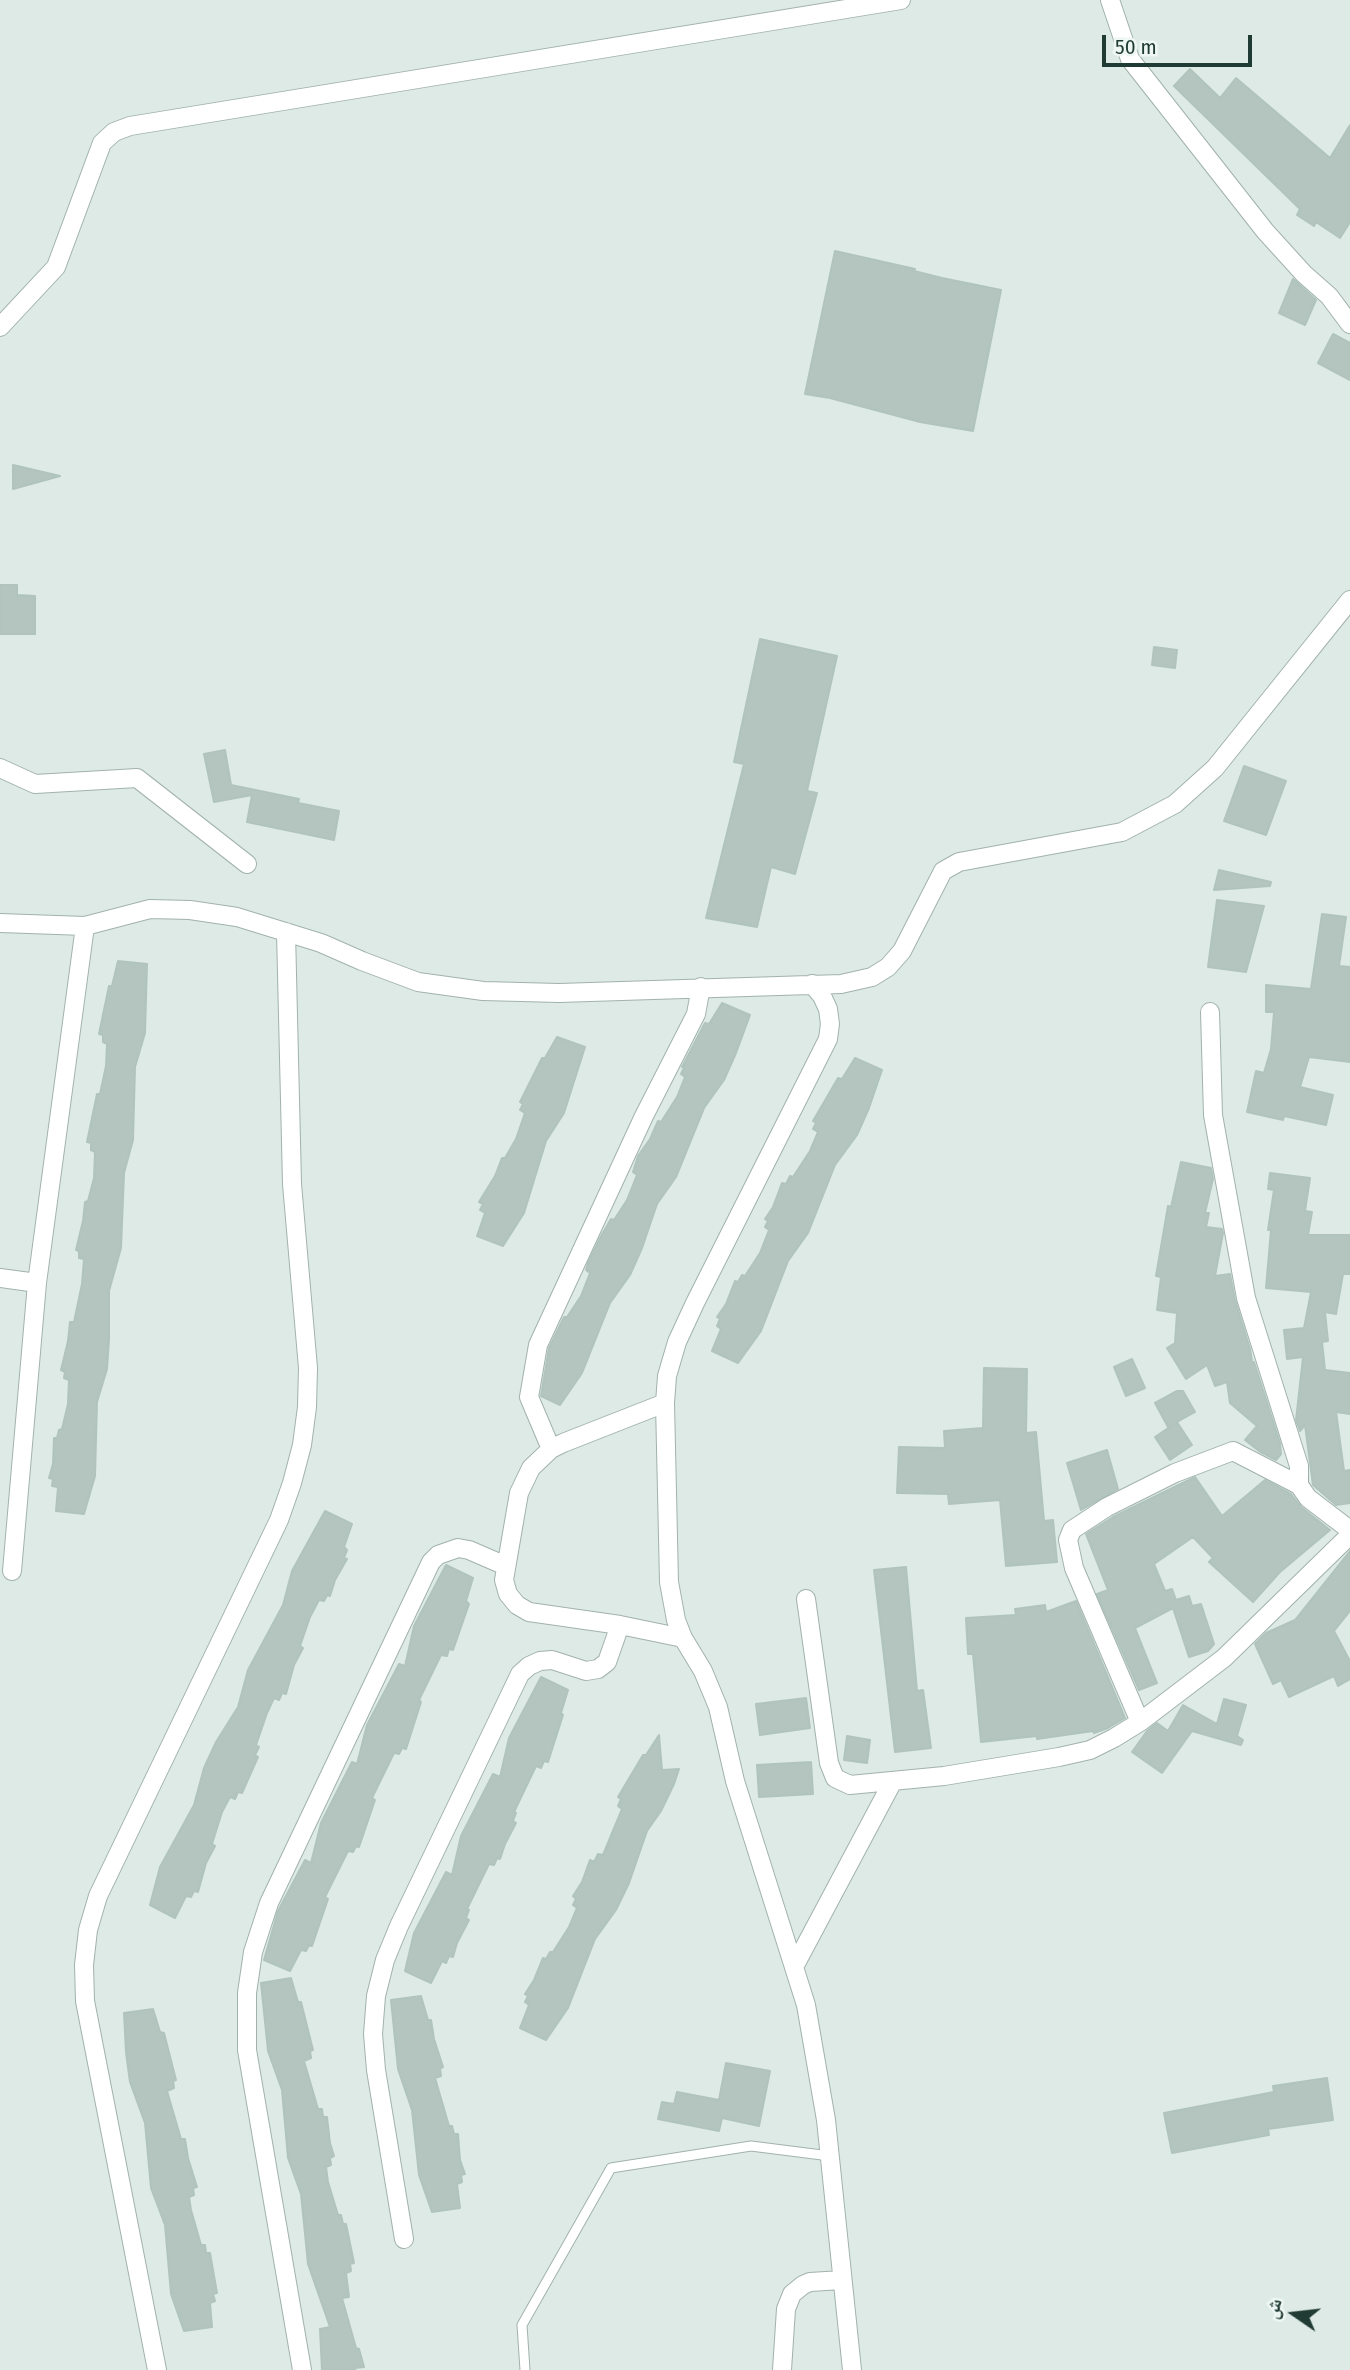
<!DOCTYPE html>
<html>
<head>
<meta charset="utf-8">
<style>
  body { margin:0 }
  #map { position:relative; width:1350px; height:2370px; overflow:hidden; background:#deeae5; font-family:"Fira Sans Condensed","Noto Naskh Arabic",sans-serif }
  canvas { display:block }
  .north { position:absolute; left:1259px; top:2279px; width:70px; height:70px; -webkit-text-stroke:5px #eef7f3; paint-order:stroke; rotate:284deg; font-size:19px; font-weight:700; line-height:28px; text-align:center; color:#1f3b34 }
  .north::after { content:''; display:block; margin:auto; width:24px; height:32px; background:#1f3b34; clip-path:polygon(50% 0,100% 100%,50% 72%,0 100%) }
  .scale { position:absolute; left:1102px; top:35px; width:150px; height:32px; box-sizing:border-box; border:4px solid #1f3b34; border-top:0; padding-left:9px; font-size:21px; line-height:24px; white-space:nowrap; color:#1f3b34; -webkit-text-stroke:5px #eef7f3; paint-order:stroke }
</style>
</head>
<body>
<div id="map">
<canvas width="1350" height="2370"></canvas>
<div class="north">ش</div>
<div class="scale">50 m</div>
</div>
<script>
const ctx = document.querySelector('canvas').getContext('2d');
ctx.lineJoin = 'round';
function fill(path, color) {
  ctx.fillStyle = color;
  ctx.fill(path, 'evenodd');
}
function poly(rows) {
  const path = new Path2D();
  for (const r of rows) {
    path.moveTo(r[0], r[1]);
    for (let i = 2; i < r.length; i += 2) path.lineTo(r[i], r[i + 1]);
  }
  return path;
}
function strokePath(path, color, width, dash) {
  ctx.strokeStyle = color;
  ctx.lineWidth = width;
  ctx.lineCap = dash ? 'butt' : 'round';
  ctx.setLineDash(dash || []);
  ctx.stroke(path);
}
const building = poly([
  [1190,69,1220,98,1236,78,1330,158,1350,125,1350,222,1340,238,1316,222,1314,226,1297,215,1300,209,1174,86,1190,69],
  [835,251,915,269,914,271,942,278,1001,290,973,431,920,422,830,398,805,394,835,251],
  [1293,279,1316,300,1305,325,1279,313,1293,279],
  [1333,334,1350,343,1350,380,1318,363,1333,334],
  [13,465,60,476,13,489,13,465],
  [0,585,17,585,17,595,35,596,35,634,0,634,0,585],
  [760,639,837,656,807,791,817,793,795,874,771,867,757,927,706,918,744,764,734,762,760,639],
  [1154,647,1177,650,1175,668,1152,665,1154,647],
  [225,750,231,785,299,799,298,803,339,811,334,840,247,822,252,795,214,802,204,754,225,750],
  [1244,766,1286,781,1266,835,1224,821,1244,766],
  [1219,870,1271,882,1270,886,1214,890,1219,870],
  [1217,900,1264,906,1246,972,1208,967,1217,900],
  [1322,914,1346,917,1339,966,1350,967,1350,1062,1309,1057,1300,1087,1333,1095,1326,1125,1284,1116,1283,1120,1247,1112,1256,1071,1264,1073,1271,1049,1274,1012,1266,1012,1266,985,1311,989,1322,914],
  [118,961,147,964,145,1033,135,1067,133,1140,124,1173,121,1248,109,1291,109,1339,107,1369,97,1402,95,1476,84,1514,56,1511,58,1487,52,1486,53,1479,49,1478,53,1464,54,1438,57,1438,59,1430,62,1429,68,1404,69,1380,64,1378,65,1372,61,1370,68,1341,70,1322,74,1322,82,1284,84,1259,79,1258,79,1251,76,1250,83,1221,85,1202,88,1201,94,1178,95,1152,91,1150,91,1143,87,1142,97,1094,100,1094,106,1066,107,1044,103,1042,103,1035,99,1034,109,986,112,986,118,961],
  [722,1003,750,1015,736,1053,724,1080,704,1108,676,1177,657,1204,642,1248,630,1275,610,1303,582,1373,560,1405,541,1396,549,1348,564,1317,567,1317,581,1296,590,1273,586,1270,588,1263,601,1236,611,1219,614,1220,627,1200,637,1175,633,1172,638,1156,650,1139,658,1121,661,1122,677,1097,685,1077,681,1074,684,1068,682,1067,705,1023,709,1024,722,1003],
  [557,1037,585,1047,564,1113,546,1141,524,1213,503,1246,477,1236,485,1213,480,1210,483,1204,479,1202,495,1176,502,1158,505,1158,516,1139,525,1113,520,1110,523,1104,520,1102,542,1058,545,1058,557,1037],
  [855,1058,882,1070,869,1108,857,1135,835,1165,808,1233,788,1261,761,1331,738,1363,712,1351,721,1329,717,1326,720,1319,717,1317,726,1304,735,1281,738,1282,742,1275,745,1276,760,1253,769,1230,765,1227,768,1221,765,1219,773,1207,782,1183,786,1184,790,1176,793,1177,810,1151,818,1132,813,1129,816,1123,813,1121,838,1078,842,1079,855,1058],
  [1181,1162,1211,1168,1213,1179,1205,1213,1209,1213,1206,1227,1222,1229,1223,1233,1215,1276,1230,1274,1235,1300,1250,1349,1252,1362,1254,1362,1280,1443,1281,1454,1276,1460,1259,1451,1245,1440,1257,1426,1230,1403,1227,1382,1215,1386,1207,1365,1186,1379,1167,1348,1175,1343,1177,1313,1157,1310,1161,1277,1156,1276,1168,1206,1171,1207,1181,1162],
  [1270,1173,1310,1178,1305,1211,1312,1212,1308,1235,1350,1235,1350,1274,1343,1274,1336,1314,1325,1312,1328,1341,1322,1342,1325,1370,1350,1373,1350,1414,1336,1412,1344,1471,1350,1470,1350,1503,1336,1505,1313,1485,1305,1425,1300,1431,1296,1420,1303,1357,1287,1359,1284,1330,1304,1328,1311,1292,1266,1288,1271,1230,1268,1230,1274,1190,1268,1189,1270,1173],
  [1132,1359,1145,1388,1126,1396,1114,1367,1132,1359],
  [984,1368,1027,1369,1026,1433,1036,1432,1044,1521,1053,1520,1057,1562,1006,1566,1000,1500,949,1504,948,1494,897,1493,899,1447,945,1448,944,1431,983,1428,984,1368],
  [1177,1391,1183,1391,1195,1412,1168,1427,1155,1403,1177,1391],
  [1177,1422,1192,1445,1170,1460,1155,1437,1177,1422],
  [1107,1450,1118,1489,1081,1510,1067,1463,1107,1450],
  [1195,1477,1222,1516,1265,1480,1291,1494,1301,1507,1330,1530,1280,1572,1253,1602,1209,1562,1213,1558,1193,1537,1154,1564,1165,1591,1172,1589,1176,1600,1189,1596,1192,1606,1201,1604,1214,1644,1208,1651,1189,1657,1173,1608,1135,1628,1157,1683,1139,1690,1097,1594,1108,1590,1086,1534,1113,1517,1195,1477],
  [325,1511,352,1524,344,1547,347,1550,344,1558,347,1559,335,1580,330,1596,327,1595,324,1601,319,1600,310,1617,300,1646,303,1648,294,1665,286,1694,282,1693,279,1700,274,1698,267,1713,256,1745,259,1747,255,1755,258,1757,242,1793,238,1792,235,1799,230,1797,222,1812,212,1844,215,1846,206,1863,198,1892,194,1891,191,1897,186,1896,175,1918,150,1905,160,1867,194,1805,204,1768,216,1742,238,1707,248,1670,283,1605,292,1571,325,1511],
  [1350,1551,1350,1611,1334,1631,1350,1661,1350,1679,1338,1686,1334,1676,1289,1697,1281,1680,1273,1684,1255,1644,1266,1633,1295,1620,1350,1551],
  [446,1565,473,1578,466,1601,469,1604,453,1650,449,1649,447,1656,441,1655,419,1700,421,1702,406,1749,402,1748,399,1754,394,1753,372,1798,375,1800,359,1847,356,1846,353,1852,348,1851,325,1897,328,1899,312,1946,309,1945,306,1951,301,1950,290,1971,264,1960,278,1911,305,1860,311,1863,321,1823,352,1762,357,1764,367,1725,399,1664,405,1666,414,1626,446,1565],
  [906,1567,917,1691,923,1690,931,1748,895,1752,874,1570,906,1567],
  [1076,1601,1125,1718,1108,1728,1094,1733,1093,1731,1037,1739,1037,1736,981,1742,973,1654,968,1654,966,1618,1016,1615,1015,1609,1045,1605,1046,1612,1076,1601],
  [541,1677,568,1690,561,1713,563,1715,548,1762,544,1761,541,1768,536,1766,514,1812,516,1813,513,1821,516,1823,505,1844,500,1859,497,1858,494,1865,489,1864,467,1909,469,1910,466,1918,469,1920,457,1943,453,1957,449,1956,446,1963,442,1961,431,1983,405,1971,414,1933,446,1872,452,1875,461,1836,493,1774,500,1777,509,1738,541,1677],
  [806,1698,810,1728,760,1735,756,1704,806,1698],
  [1224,1699,1246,1705,1237,1736,1243,1740,1241,1745,1192,1731,1162,1773,1132,1752,1147,1731,1157,1723,1168,1731,1183,1705,1217,1724,1224,1699],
  [659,1735,662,1770,679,1769,674,1784,661,1811,647,1831,629,1883,616,1910,595,1939,568,2008,546,2040,520,2028,529,2005,525,2002,528,1996,525,1994,534,1980,543,1958,546,1959,550,1952,553,1952,569,1927,577,1908,573,1905,576,1899,573,1896,582,1882,590,1860,594,1862,598,1854,603,1855,622,1809,618,1806,621,1799,618,1797,643,1755,646,1755,659,1735],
  [847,1736,870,1740,867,1763,844,1760,847,1736],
  [811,1762,813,1794,759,1797,757,1765,811,1762],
  [291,1978,298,2002,301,2002,313,2050,310,2051,311,2058,304,2061,318,2109,322,2109,323,2117,327,2117,330,2143,334,2156,330,2158,331,2165,326,2167,328,2182,338,2215,341,2215,343,2224,346,2224,354,2263,350,2264,351,2271,346,2273,349,2297,342,2298,356,2348,359,2349,364,2367,355,2368,355,2370,322,2370,320,2329,330,2327,308,2264,301,2194,288,2158,282,2090,268,2051,261,1983,291,1978],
  [421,1996,428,2020,431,2020,434,2039,443,2067,440,2069,441,2076,435,2078,449,2126,452,2126,454,2134,458,2134,460,2160,465,2174,461,2175,462,2182,457,2184,460,2208,432,2212,419,2175,412,2110,398,2069,391,2000,421,1996],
  [153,2009,160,2032,164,2033,176,2080,173,2081,174,2088,167,2091,181,2139,185,2139,188,2158,197,2187,193,2188,194,2195,189,2197,191,2210,201,2245,205,2245,206,2253,210,2253,217,2293,213,2294,215,2301,210,2303,212,2327,184,2331,171,2294,165,2225,151,2188,145,2123,130,2082,126,2052,124,2013,153,2009],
  [726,2063,770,2071,759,2126,722,2118,719,2131,658,2119,662,2102,674,2104,677,2092,719,2100,726,2063],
  [1327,2078,1333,2120,1268,2129,1269,2135,1172,2153,1164,2113,1274,2092,1273,2086,1327,2078]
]);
const lane = poly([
  [525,2370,522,2325,611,2168,751,2146,830,2156]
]);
const street = poly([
  [1110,0,1130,59,1265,231,1304,274,1329,296,1350,324],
  [0,327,56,267,102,143,114,132,130,126,901,0],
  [0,768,35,784,137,778,247,864],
  [0,923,85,926,150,909,190,910,237,917,321,943,362,961,418,982,483,991,559,993,841,984,872,977,888,967,902,951,943,871,959,862,1122,832,1175,804,1215,768,1350,600],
  [812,984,822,996,828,1009,830,1024,828,1039,695,1303,677,1342,667,1376,665,1403,669,1582,676,1620,683,1638,703,1671,718,1707,735,1781,806,2005,826,2120,852,2370],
  [1210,1012,1213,1115,1246,1298,1299,1466,1299,1485],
  [0,1278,37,1283],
  [665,1403,563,1443,551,1449,531,1468,519,1493,504,1580,508,1594,517,1605,529,1612,620,1625,683,1638],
  [551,1449,529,1397,538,1345,644,1116,696,1014,701,987],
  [12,1571,37,1283,85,926],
  [806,1599,829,1763,835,1778,850,1785,944,1776,1059,1757,1090,1750,1114,1738,1140,1722,1224,1658,1350,1535],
  [1140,1722,1074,1568,1068,1540,1072,1530,1107,1507,1175,1473,1233,1451,1299,1485,1308,1498,1350,1530],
  [794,1967,893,1781],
  [404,2239,376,2070,373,2034,376,1996,385,1960,399,1926,520,1674,529,1666,540,1661,552,1660,586,1671,598,1669,607,1662,620,1625],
  [157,2370,85,2001,84,1965,88,1930,98,1896,279,1520,292,1483,302,1445,307,1407,308,1368,292,1184,286,932],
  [302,2370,247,2050,247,1993,253,1952,269,1903,431,1562,438,1555,458,1548,469,1550,506,1566],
  [782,2370,786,2309,792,2294,803,2285,810,2282,842,2280]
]);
fill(building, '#b3c5be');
strokePath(building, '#b0c4bd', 2);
strokePath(lane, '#a1b2ac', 11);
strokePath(street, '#a1b2ac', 20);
strokePath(lane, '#fff', 9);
strokePath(street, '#fff', 18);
</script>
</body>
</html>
